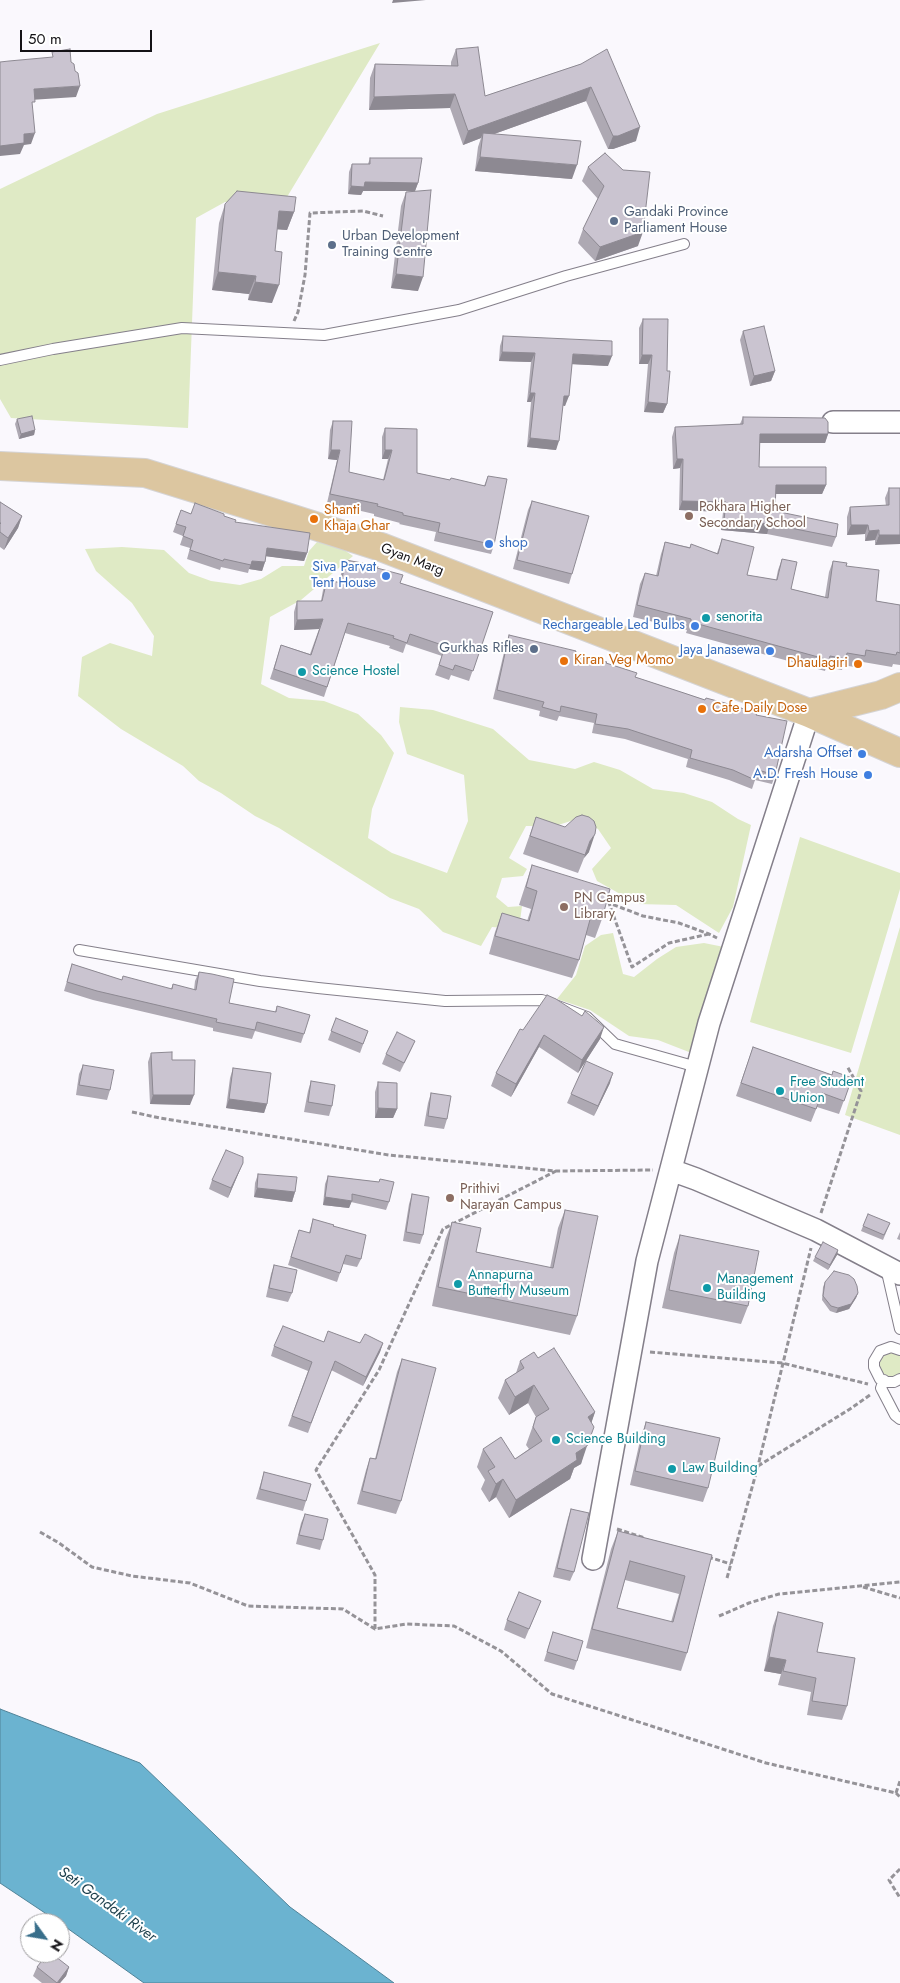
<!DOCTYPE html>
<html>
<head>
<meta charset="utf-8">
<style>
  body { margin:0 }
  #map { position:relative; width:900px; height:1983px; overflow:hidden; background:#faf8fd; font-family:Jost,sans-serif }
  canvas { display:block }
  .north { position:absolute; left:20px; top:1913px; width:50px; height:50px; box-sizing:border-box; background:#fff; border:1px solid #a1a0a2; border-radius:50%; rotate:122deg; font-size:14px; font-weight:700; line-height:20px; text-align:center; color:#141216 }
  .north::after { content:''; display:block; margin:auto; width:18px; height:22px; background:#386e8a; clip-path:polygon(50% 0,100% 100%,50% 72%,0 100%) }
  .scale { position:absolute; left:20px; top:30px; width:132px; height:22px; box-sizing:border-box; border:2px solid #141216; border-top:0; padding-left:6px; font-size:15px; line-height:18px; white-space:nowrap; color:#141216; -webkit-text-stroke:4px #fff; paint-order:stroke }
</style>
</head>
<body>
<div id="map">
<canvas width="900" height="1983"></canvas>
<div class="north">N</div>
<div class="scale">50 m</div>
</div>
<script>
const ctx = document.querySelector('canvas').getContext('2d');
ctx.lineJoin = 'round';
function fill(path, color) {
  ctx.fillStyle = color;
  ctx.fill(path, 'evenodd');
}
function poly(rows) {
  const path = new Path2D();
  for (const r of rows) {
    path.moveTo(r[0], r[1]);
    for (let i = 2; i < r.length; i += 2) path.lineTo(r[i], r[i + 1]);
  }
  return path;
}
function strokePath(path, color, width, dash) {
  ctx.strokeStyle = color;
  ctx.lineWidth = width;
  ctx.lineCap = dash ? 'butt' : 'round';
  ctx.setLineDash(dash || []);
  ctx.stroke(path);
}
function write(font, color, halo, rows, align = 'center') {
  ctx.font = font + ' Jost,sans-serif';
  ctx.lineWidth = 4;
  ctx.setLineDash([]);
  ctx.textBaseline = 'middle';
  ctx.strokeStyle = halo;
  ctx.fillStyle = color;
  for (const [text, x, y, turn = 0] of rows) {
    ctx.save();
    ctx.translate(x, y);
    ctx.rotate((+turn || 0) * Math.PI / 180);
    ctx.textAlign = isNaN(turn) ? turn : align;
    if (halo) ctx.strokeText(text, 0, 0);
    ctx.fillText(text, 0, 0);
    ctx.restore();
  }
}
const green = poly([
  [380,43,284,202,225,202,196,218,188,428,11,418,0,399,0,189,157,114],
  [317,542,337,545,353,556,301,600,270,617,261,684,289,698,324,701,358,714,381,735,394,753,372,809,368,838,392,853,447,873,468,821,464,775,407,754,399,722,400,707,433,710,493,729,529,760,575,769,594,762,620,770,653,789,684,793,712,802,738,819,751,825,733,907,719,933,676,905,638,904,597,881,592,869,611,848,598,829,577,819,555,826,526,826,509,858,527,869,523,876,502,878,496,897,508,907,522,906,519,929,492,927,481,946,443,932,419,909,390,898,279,828,255,816,221,793,199,781,183,766,121,729,78,696,82,657,110,643,152,656,154,636,132,603,96,571,85,549,122,547,164,550,189,573,211,581,240,585,261,579,282,566,304,566,309,551],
  [800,837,900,873,900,889,851,1053,750,1022],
  [900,927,900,1135,845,1115],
  [613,933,623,974,634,977,657,959,676,947,704,943,724,947,694,1054,658,1040,629,1036,590,1010,557,999,576,975,585,946,601,935],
  [891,1351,900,1355,900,1373,893,1377,888,1377,880,1371,878,1362,883,1355]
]);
const water = poly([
  [0,1709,140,1763,290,1907,394,1983,144,1983,60,1923,0,1883,0,1709]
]);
const path = poly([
  [294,321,298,312,305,275,310,213,363,211,383,216],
  [709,934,669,943,632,967,609,903,643,916,679,923,709,934,717,938],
  [132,1112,160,1118,389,1155,556,1171,653,1170],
  [821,1213,861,1091,847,1066],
  [650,1352,782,1363,868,1384],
  [758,1466,850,1409,870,1395],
  [617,1529,645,1538],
  [40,1532,59,1543,92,1567,132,1576,190,1583,248,1606,343,1609,375,1629,406,1624,454,1626,501,1651,552,1694,766,1763,896,1793,900,1797],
  [708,1557,731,1564],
  [727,1578,758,1466,811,1248],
  [863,1587,900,1598],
  [719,1616,749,1603,779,1594,900,1582],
  [375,1629,375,1575,316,1470,379,1370,443,1229,556,1171],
  [896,1793,900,1781],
  [900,1869,889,1880,900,1898]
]);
const service = poly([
  [0,360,53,349,182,328,324,335,459,310,566,276,684,244],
  [79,950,260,981,318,988,445,1001,542,1000,587,1017,615,1044,697,1067],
  [886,1268,900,1329],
  [900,1350,891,1347,880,1351,874,1361,874,1367,880,1379,887,1382,894,1382,900,1379],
  [884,1380,881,1388,895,1415,900,1419]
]);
const minor = poly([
  [833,422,900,422],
  [671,1170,696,1179,816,1230,900,1274],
  [593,1559,647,1261,709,1023,809,713]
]);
const primary = poly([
  [0,466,145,473,287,517,381,547,809,713,900,753],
  [809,713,881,695,900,687]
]);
const wall = poly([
  [456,49,485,96,581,64,636,141,613,149,608,149,586,101,494,134,572,179,475,171,478,147,481,138,463,145,450,108,369,110,370,78,375,64,451,66,451,62],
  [605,153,638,246,595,261,578,243,583,229,598,199,582,181,588,167],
  [370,158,418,183,415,191,418,291,391,288,401,206,406,192,414,191,363,191,361,195,348,194,349,172,352,164,368,164],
  [225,204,294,212,287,230,277,229,275,251,272,303,248,300,249,294,212,290,219,223],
  [643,319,667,404,663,413,644,412,648,364,639,364,639,328],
  [743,331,775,371,771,381,750,386,740,340],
  [503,336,608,366,572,364,565,406,563,405,556,450,527,447,531,402,527,402,531,362,499,361,500,346],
  [743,417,828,434,825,443,760,443,759,467,826,485,822,494,776,494,775,511,836,537,832,547,767,534,721,530,723,512,679,510,680,468,673,469,672,437,675,427,740,424],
  [17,419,35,430,34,435,19,439,15,424],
  [333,421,349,472,383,480,388,459,382,459,382,437,385,428,417,473,450,480,484,486,488,476,494,545,491,554,434,541,436,532,399,524,400,523,374,516,374,514,327,503,337,460,328,459,330,430],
  [889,488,900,488,875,545,875,540,865,541,865,534,847,535,847,517,850,507,886,506,885,498],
  [532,501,572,574,569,584,513,569,528,510],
  [0,502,22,516,18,528,4,550,0,547],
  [181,510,191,514,224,516,235,522,307,553,304,561,266,556,265,562,262,571,249,569,248,573,221,567,220,570,187,559,190,548,180,545,183,536,173,532],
  [722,539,747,575,776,580,778,570,782,559,791,589,825,597,829,572,833,561,846,566,876,601,900,605,900,665,893,664,892,667,863,662,860,668,843,665,842,670,826,667,825,671,686,633,687,630,633,617,640,584,645,573,656,576,661,554,665,542,717,553],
  [346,560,377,568,400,583,493,612,469,681,451,675,449,680,435,675,442,656,406,644,403,653,389,648,390,646,345,633,324,697,270,679,281,645,310,654,319,629,294,630,294,612,297,601,321,601,323,590,327,580,339,582,342,570],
  [509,635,606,663,635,677,705,700,756,715,775,775,772,784,755,780,752,789,729,780,686,767,688,759,625,739,592,733,594,723,559,716,557,721,539,716,540,711,493,699,506,644],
  [536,817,589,852,584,858,578,873,523,854],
  [532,865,602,919,595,938,586,935,579,960,572,978,489,954,495,932,502,913,527,921,531,909,519,905],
  [72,964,122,980,171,989,173,984,194,990,195,981,199,972,229,1003,275,1012,277,1006,304,1034,301,1043,255,1031,252,1039,213,1031,213,1028,93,1000,64,991],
  [336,1018,368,1031,360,1053,328,1040],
  [523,1030,600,1039,578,1073,539,1047,511,1097,491,1086,496,1073],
  [415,1041,411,1050,400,1072,382,1064,386,1054],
  [753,1047,832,1075,852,1078,839,1114,817,1107,811,1122,736,1096],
  [151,1053,172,1060,190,1105,150,1104,148,1062],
  [83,1065,110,1090,107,1100,76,1095,79,1074],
  [233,1068,267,1104,264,1113,226,1108,230,1078],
  [311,1081,332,1106,329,1116,304,1112,308,1091],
  [378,1082,397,1109,393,1118,375,1118,375,1092],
  [610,1083,594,1116,567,1103,571,1094],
  [431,1093,447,1119,444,1129,424,1126,428,1103],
  [243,1163,228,1198,209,1189,212,1180],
  [258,1174,295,1192,292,1202,254,1197,255,1183],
  [328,1176,379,1182,380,1179,389,1202,386,1210,351,1202,349,1208,323,1205,325,1184],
  [412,1194,423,1235,420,1244,403,1241,409,1204],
  [565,1210,577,1316,570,1335,432,1306,445,1240,452,1222,476,1252,550,1268,558,1228],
  [313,1219,333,1226,361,1259,357,1267,343,1264,337,1282,288,1265,299,1230,309,1233],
  [890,1223,883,1240,861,1231,863,1226],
  [900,1232,900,1240,897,1239],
  [680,1235,748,1306,741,1324,662,1308,674,1253],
  [838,1250,837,1255,828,1270,813,1261,815,1257],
  [274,1265,292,1293,288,1302,266,1297,271,1274],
  [825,1282,858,1293,856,1298,849,1309,836,1313,830,1311,822,1300,823,1287],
  [324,1342,383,1343,380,1352,363,1386,331,1370,308,1433,288,1426,308,1371,271,1356,274,1346],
  [538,1358,595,1412,591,1423,581,1464,574,1468,570,1479,509,1518,496,1497,489,1502,481,1489,485,1480,477,1467,483,1449,515,1459,529,1449,526,1445,536,1417,528,1403,509,1415,498,1398,505,1380,516,1373,520,1361],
  [402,1359,401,1501,396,1514,357,1504,366,1470,370,1458,375,1459,397,1372],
  [646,1422,708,1488,703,1502,630,1485,641,1436],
  [264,1472,306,1501,303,1511,256,1499,261,1482],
  [571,1509,574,1572,570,1581,553,1577,568,1518],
  [305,1514,323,1540,320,1550,296,1544,301,1523],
  [618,1531,712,1555,687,1653,681,1671,586,1648,611,1549],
  [625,1580,679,1594,671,1622,617,1608],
  [541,1601,525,1639,504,1630,507,1620],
  [778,1612,817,1652,847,1706,842,1720,807,1715,811,1692,778,1685,781,1674,764,1671,773,1626],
  [553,1632,577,1661,574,1670,544,1661],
  [37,1967,69,1967,66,1976,60,1983,42,1983,33,1976]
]);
const shadedWall = poly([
  [393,0,426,0,392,3],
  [80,86,76,97,30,100,34,89],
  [591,87,586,101,483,138,483,133,481,138,463,145,468,131],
  [455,94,450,108,369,110,374,97],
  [640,127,636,141,613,149,608,149,613,136],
  [35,133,31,144,24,145,20,154,0,156,0,146,24,134],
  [480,157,577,165,572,179,475,171],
  [365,182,418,183,415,191,363,191,361,195,348,194,351,186],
  [279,211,294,212,287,230,272,229],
  [643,232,638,246,595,261,600,247],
  [218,272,256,276,249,294,212,290],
  [396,274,423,277,418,291,391,288],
  [255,282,279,285,272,303,248,300],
  [502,352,535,353,531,362,499,361],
  [573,354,612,356,608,366,569,364],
  [642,355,652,355,648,364,639,364],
  [775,371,771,381,750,386,754,376],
  [530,393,535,393,531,402,527,402],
  [564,396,569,396,565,406,560,405],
  [648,402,667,404,663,413,644,412],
  [35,430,34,435,19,439,21,434],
  [760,434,828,434,825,443,756,443],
  [530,438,559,441,556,450,527,447],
  [331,450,340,450,337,460,328,459],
  [385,450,392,450,388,459,382,459],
  [677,459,683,459,680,468,673,469],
  [776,485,826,485,822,494,772,494],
  [682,501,726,502,723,512,679,510],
  [22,516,18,528,4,550,8,538],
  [724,520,770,524,767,534,721,530],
  [851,525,868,525,865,534,847,535],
  [879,530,875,540,865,541,869,531],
  [879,535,900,535,900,544,875,545],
  [267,548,307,553,304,561,264,556],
  [252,561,265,562,262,571,249,569],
  [323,619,319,629,294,630,297,620],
  [595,834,589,852,584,858,590,841],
  [604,1027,600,1039,578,1073,582,1060],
  [544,1035,539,1047,511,1097,516,1084],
  [613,1073,610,1083,594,1116,598,1106],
  [153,1095,194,1095,190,1105,150,1104],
  [229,1099,267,1104,264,1113,226,1108],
  [378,1108,397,1109,393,1118,375,1118],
  [243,1163,239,1172,228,1198,231,1188],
  [257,1188,295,1192,292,1202,254,1197],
  [325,1197,352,1201,349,1208,323,1205],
  [838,1250,837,1255,828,1270,830,1265],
  [858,1293,856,1298,849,1309,836,1313,838,1308],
  [383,1343,380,1352,363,1386,366,1377],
  [534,1385,528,1403,509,1415,515,1397],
  [595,1412,589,1430,588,1417],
  [587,1446,581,1464,574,1468,570,1479,509,1518,516,1500,576,1453],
  [503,1479,496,1497,489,1502,496,1484],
  [769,1657,786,1660,781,1674,764,1671],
  [69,1967,66,1976,60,1983,57,1983]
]);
const building = poly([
  [478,47,485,96,581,64,607,49,640,127,618,136,613,136,591,87,468,131,455,94,374,97,375,64,458,66,456,49,478,47],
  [70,49,71,62,74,64,75,71,78,73,80,86,34,89,35,102,32,102,35,133,24,134,24,143,0,146,0,62,9,61,53,57,52,52,70,49],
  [483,133,581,141,577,165,480,157,483,133],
  [605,153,623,170,650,172,643,232,600,247,583,229,604,186,588,167,605,153],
  [370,158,422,158,418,183,365,182,364,187,351,186,352,164,370,164,370,158],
  [431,190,423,277,396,274,406,192,431,190],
  [237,191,296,197,294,212,279,211,275,251,282,252,279,285,255,282,256,276,218,272,225,204,237,191],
  [643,319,668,319,667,371,670,371,667,404,648,402,652,355,642,355,643,319],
  [764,326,775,371,754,376,743,331,764,326],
  [503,336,612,341,612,356,573,354,569,396,564,396,559,441,530,438,535,393,530,393,535,353,502,352,503,336],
  [32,416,35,430,21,434,17,419,32,416],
  [743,417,825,418,828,422,828,434,760,434,759,467,826,467,826,485,776,485,775,511,838,524,836,537,770,524,724,520,726,502,682,501,683,459,677,459,675,427,743,424,743,417],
  [333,421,352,421,349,472,384,480,392,450,385,450,385,428,417,429,417,473,450,480,451,478,485,486,488,476,507,479,494,545,438,532,440,523,403,515,403,513,377,506,378,504,330,494,340,450,331,450,333,421],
  [889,488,900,488,900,535,879,535,879,530,869,531,868,525,851,525,850,507,889,505,889,488],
  [532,501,589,516,572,574,517,560,532,501],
  [0,502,22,516,8,538,0,532,0,524,1,523,0,523,0,502],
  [195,503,224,514,224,516,236,520,235,522,310,533,307,553,267,548,265,562,252,561,251,565,224,559,223,561,190,550,193,540,183,536,186,527,176,524,181,510,191,514,195,503],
  [722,539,754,547,747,575,777,580,782,559,797,562,791,589,828,598,833,561,847,563,846,566,879,570,876,601,900,605,900,653,897,652,896,655,866,650,865,656,847,653,846,659,830,656,829,660,691,622,691,619,637,605,645,573,658,576,665,542,690,548,691,544,718,554,722,539],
  [346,560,378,566,377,568,403,575,400,583,493,612,473,671,455,665,453,670,439,665,445,646,410,634,407,643,393,638,394,636,348,623,327,687,274,669,281,645,311,655,323,619,297,620,297,601,322,601,327,580,341,583,346,560],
  [509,635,576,651,575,654,607,662,606,663,637,673,635,677,684,693,705,700,706,698,725,703,757,713,756,715,787,721,775,775,758,770,755,780,733,770,690,758,692,750,628,729,595,724,597,714,561,706,560,712,542,707,544,702,497,690,509,635],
  [582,815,589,817,594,821,596,827,595,834,590,841,585,855,530,836,536,817,565,827,576,817,582,815],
  [532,865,610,889,602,919,591,916,579,960,495,936,502,913,529,921,537,891,526,887,532,865],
  [72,964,122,980,123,976,172,989,173,984,196,990,199,972,212,974,234,979,229,1003,276,1012,277,1006,310,1015,304,1034,257,1022,255,1030,216,1022,217,1019,97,991,67,982,72,964],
  [547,995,556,999,582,1016,585,1011,604,1027,582,1060,544,1035,516,1084,496,1073,520,1029,523,1030,547,995],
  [336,1018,368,1031,363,1044,331,1031,336,1018],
  [397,1032,415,1041,404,1063,386,1054,397,1032],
  [753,1047,832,1075,833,1071,852,1078,844,1101,822,1093,816,1109,741,1083,753,1047],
  [172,1052,172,1060,195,1060,194,1095,153,1095,151,1053,172,1052],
  [586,1061,613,1073,598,1106,571,1094,586,1061],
  [83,1065,114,1070,110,1090,79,1085,83,1065],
  [233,1068,271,1073,267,1104,229,1099,233,1068],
  [311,1081,335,1085,332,1106,308,1102,311,1081],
  [378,1082,397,1083,397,1109,378,1108,378,1082],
  [431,1093,451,1096,447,1119,428,1116,431,1093],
  [226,1150,243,1157,243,1163,231,1188,212,1180,226,1150],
  [258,1174,297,1177,295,1192,257,1188,258,1174],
  [328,1176,379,1182,380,1179,394,1182,389,1202,352,1194,352,1201,325,1197,328,1176],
  [412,1194,429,1197,423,1235,406,1232,412,1194],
  [565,1210,598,1216,577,1316,438,1287,452,1222,481,1228,476,1252,553,1268,565,1210],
  [868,1214,890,1223,884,1235,863,1226,868,1214],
  [313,1219,334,1225,333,1226,366,1235,361,1259,346,1255,340,1273,291,1257,299,1230,310,1233,313,1219],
  [680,1235,759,1251,748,1306,669,1290,680,1235],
  [823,1242,838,1250,830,1265,815,1257,823,1242],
  [274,1265,297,1270,292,1293,269,1288,274,1265],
  [834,1271,849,1275,854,1279,857,1286,858,1293,851,1304,838,1308,831,1306,823,1296,825,1282,834,1271],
  [283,1326,324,1342,328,1331,360,1343,365,1334,383,1343,366,1377,335,1361,311,1423,292,1416,312,1362,274,1346,283,1326],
  [554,1348,595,1412,588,1417,594,1427,587,1446,576,1453,577,1460,516,1500,503,1479,496,1484,488,1471,495,1467,483,1449,501,1437,515,1459,542,1441,533,1427,536,1417,549,1409,534,1385,515,1397,505,1380,524,1368,520,1361,534,1352,538,1358,554,1348],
  [402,1359,436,1368,401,1501,362,1491,370,1458,376,1459,402,1359],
  [646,1422,720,1438,708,1488,635,1471,646,1422],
  [264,1472,311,1484,306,1501,260,1489,264,1472],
  [571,1509,589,1513,574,1572,557,1568,571,1509],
  [305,1514,328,1519,323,1540,299,1535,305,1514],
  [618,1531,712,1555,687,1653,592,1629,618,1531],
  [630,1561,685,1576,673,1622,617,1608,630,1561],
  [519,1592,541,1601,529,1629,507,1620,519,1592],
  [778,1612,823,1623,817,1652,855,1658,847,1706,812,1701,816,1678,783,1671,786,1660,769,1657,778,1612],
  [553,1632,583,1641,577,1661,547,1652,553,1632],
  [48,1953,51,1953,69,1967,57,1983,37,1967,48,1953]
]);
const markers = [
  [614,221,5,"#5c6f8a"],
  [332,245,5,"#5c6f8a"],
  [689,516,5,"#8d6e63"],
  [314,519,5,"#e8710a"],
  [489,544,5,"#3f7fe0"],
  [386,576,5,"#3f7fe0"],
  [706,618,5,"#0f9aa8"],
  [695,626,5,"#3f7fe0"],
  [534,649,5,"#5c6f8a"],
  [770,651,5,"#3f7fe0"],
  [564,661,5,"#e8710a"],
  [858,664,5,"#e8710a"],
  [302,672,5,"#0f9aa8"],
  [702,709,5,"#e8710a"],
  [862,754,5,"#3f7fe0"],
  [868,775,5,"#3f7fe0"],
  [564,907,5,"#8d6e63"],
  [780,1091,5,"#0f9aa8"],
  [450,1198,5,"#8d6e63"],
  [458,1284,5,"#0f9aa8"],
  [707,1288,5,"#0f9aa8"],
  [556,1440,5,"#0f9aa8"],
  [672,1469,5,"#0f9aa8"]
];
const serviceNames = [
  ["Gandaki Province",624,213],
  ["Parliament House",624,229],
  ["Urban Development",342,237],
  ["Training Centre",342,253],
  ["Gurkhas Rifles",524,649,"right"]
];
const educationNames = [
  ["Pokhara Higher",699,508],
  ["Secondary School",699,524],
  ["PN Campus",574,899],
  ["Library",574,915],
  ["Prithivi",460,1190],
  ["Narayan Campus",460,1206]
];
const foodNames = [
  ["Shanti",324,511],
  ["Khaja Ghar",324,527],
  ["Kiran Veg Momo",574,661],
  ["Dhaulagiri",848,664,"right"],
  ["Cafe Daily Dose",712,709]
];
const shopNames = [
  ["shop",499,544,"left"],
  ["Siva Parvat",376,568],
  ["Tent House",376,584],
  ["Rechargeable Led Bulbs",685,626],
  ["Jaya Janasewa",760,651],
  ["Adarsha Offset",852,754],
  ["A.D. Fresh House",858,775]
];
const streetNames = [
  ["Gyan Marg",412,560,21]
];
const cultureNames = [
  ["senorita",716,618],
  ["Science Hostel",312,672],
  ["Free Student",790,1083],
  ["Union",790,1099],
  ["Annapurna",468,1276],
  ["Butterfly Museum",468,1292],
  ["Management",717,1280],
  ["Building",717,1296],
  ["Science Building",566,1440],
  ["Law Building",682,1469]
];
const waterNames = [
  ["Seti Gandaki River",107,1905,36]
];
fill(green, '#dfeac5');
fill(water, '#6bb3d0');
strokePath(water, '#518398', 1);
strokePath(service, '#847f8a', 12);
strokePath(minor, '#847f8a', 24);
strokePath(primary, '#d5d4d5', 30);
strokePath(path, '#959398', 3, [5, 2.5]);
strokePath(service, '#fff', 10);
strokePath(minor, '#fff', 21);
strokePath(primary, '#dcc6a0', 28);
fill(wall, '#aea9b3');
fill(shadedWall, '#8d8992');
fill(building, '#cac4d0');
strokePath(building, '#8d8992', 1);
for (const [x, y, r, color] of markers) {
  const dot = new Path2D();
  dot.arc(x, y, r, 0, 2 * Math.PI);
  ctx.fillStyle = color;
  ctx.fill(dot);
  strokePath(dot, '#fff', 2);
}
write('14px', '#4e5e75', '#fff', serviceNames, 'left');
write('14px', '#785e54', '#fff', educationNames, 'left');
write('14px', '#c56008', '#fff', foodNames, 'left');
write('14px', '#366cbe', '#fff', shopNames, 'right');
write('14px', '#141216', '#fff', streetNames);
write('14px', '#0d838f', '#fff', cultureNames, 'left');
write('italic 15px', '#1c3e4b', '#fff', waterNames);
</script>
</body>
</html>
